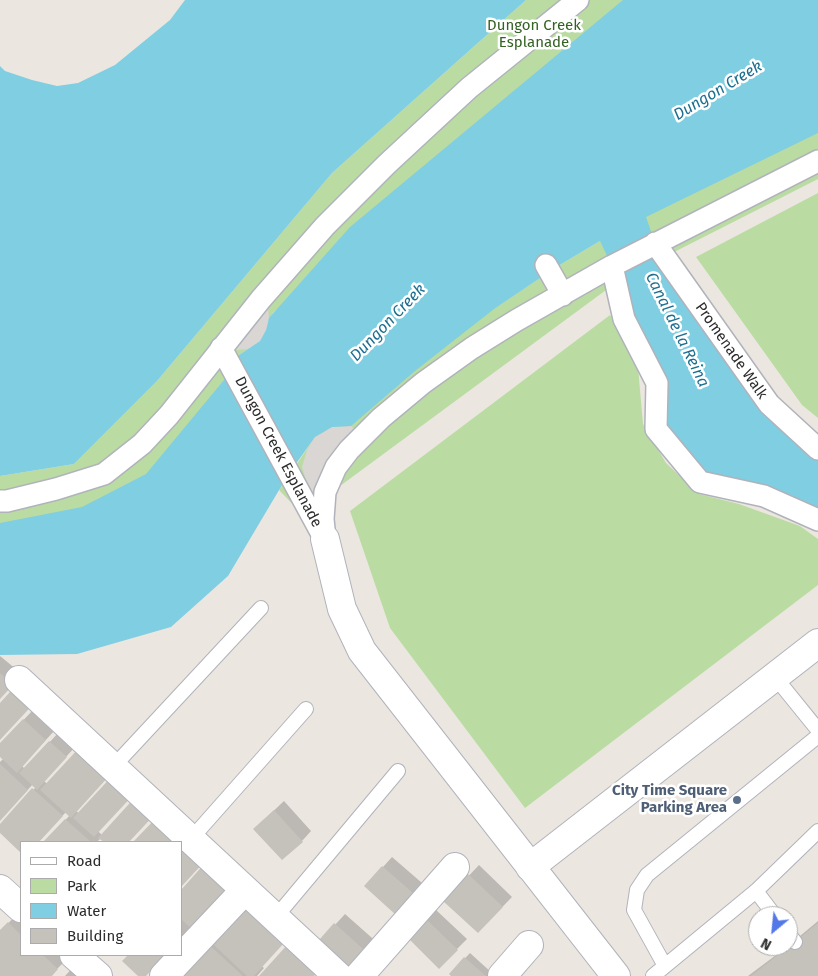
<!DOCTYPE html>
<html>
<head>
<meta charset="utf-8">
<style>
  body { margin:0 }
  #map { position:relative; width:818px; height:976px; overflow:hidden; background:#ece6e0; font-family:"Fira Sans",sans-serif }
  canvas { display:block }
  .legend { position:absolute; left:20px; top:841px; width:162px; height:115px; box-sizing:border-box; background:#fff; border:1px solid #ababab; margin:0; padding:6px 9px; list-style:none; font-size:15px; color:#2c2c2c }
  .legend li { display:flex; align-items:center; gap:10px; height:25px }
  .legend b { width:25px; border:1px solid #ababab }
  .north { position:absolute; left:748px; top:906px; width:50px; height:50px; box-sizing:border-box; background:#fff; border:1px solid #ababab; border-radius:50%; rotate:208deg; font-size:14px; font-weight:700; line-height:20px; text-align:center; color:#2c2c2c }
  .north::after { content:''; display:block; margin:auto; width:18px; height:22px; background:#5378e7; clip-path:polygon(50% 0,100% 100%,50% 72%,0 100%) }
</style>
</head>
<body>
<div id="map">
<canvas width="818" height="976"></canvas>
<ul class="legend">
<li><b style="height:6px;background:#fff"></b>Road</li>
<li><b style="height:14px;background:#badca3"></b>Park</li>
<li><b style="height:14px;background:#7fcee2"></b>Water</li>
<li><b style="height:14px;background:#c5c1bb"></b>Building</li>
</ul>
<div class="north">N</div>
</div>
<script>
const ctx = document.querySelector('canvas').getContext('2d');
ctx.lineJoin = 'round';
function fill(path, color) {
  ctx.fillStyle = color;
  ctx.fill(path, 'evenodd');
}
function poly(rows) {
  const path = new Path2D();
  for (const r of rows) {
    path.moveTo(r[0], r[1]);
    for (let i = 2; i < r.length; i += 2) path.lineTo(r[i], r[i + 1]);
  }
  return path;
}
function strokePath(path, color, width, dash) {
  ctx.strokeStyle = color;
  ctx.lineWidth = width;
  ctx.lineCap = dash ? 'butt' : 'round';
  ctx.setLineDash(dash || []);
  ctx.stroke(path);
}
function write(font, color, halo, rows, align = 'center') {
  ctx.font = font + ' "Fira Sans",sans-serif';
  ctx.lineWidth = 5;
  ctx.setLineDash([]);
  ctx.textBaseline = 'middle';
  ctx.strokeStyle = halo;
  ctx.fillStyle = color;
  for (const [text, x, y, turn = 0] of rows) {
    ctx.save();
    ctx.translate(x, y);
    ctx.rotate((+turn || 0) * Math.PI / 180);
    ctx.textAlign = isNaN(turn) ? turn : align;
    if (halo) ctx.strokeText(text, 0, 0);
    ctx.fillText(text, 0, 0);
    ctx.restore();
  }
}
const green = poly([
  [526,0,676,0,274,312,248,349,236,357,208,452,0,564,0,476,74,464,157,381,332,173],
  [818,73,818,179,621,279,302,514,279,490,315,437,468,289,495,308,558,266,600,241],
  [818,193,818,418,802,405,696,257],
  [610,315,638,367,643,424,666,463,699,494,739,504,800,526,818,539,818,585,525,808,390,628,350,511]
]);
const plaza = poly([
  [268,306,269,318,266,330,260,341,248,349,236,350,221,348],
  [351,426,363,436,349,450,323,519,308,487,302,467,307,450,315,437,332,427]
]);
const water = poly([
  [185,0,526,0,332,173,157,381,74,464,0,476,0,66,5,71,32,80,57,86,78,83,115,65,170,20],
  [623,0,818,0,818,133,646,217,655,243,818,449,818,520,700,482,656,429,657,383,612,266,600,241,558,266,494,309,415,371,351,426,332,427,315,437,288,475,228,576,171,627,77,654,0,655,0,523,82,507,146,474,224,380,236,357,260,341,266,330,269,318,350,227]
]);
const shadow = poly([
  [0,656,22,674,0,698],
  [33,710,55,730,22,766,25,769,59,732,75,747,44,781,102,835,166,801,128,842,104,842,101,838,97,842,45,842,70,815,66,812,38,842,21,842,21,851,0,832,0,826,36,787,33,784,0,820,0,762,4,758,0,756,0,745],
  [284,801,311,831,302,841,265,819],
  [392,857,422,883,405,903,366,886],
  [479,865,512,897,478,932,445,901],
  [181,892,191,926,181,937],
  [436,910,467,939,439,967,409,937],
  [18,913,21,916,21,955,62,955,67,959,50,976,0,976,0,932],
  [345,914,380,945,330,964,313,976,262,976,313,949],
  [818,921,818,976,748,976,788,946],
  [222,930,264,968,257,976,179,976],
  [470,953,492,973,490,976,452,976,450,974],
  [78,962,94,976,65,976]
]);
const building = poly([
  [0,673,13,685,0,699],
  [19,682,38,699,0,740,0,703],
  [23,719,46,740,17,773,0,757,0,743],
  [49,741,67,757,37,790,19,773],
  [79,748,109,776,71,818,40,790],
  [0,764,28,790,0,821],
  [115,773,136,792,94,837,73,818],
  [32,788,63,816,39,842,21,842,21,853,0,833,0,824],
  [138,794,158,811,129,842,104,842,98,838],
  [274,810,303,842,282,860,253,829],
  [159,815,181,842,133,842],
  [65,819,91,842,43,842],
  [188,844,206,860,181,887,181,851],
  [206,862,233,887,193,930,181,919,181,890],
  [382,866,414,894,396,915,364,886],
  [468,874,503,907,478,933,443,901],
  [247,908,284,943,254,976,247,976,214,945],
  [425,918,458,950,439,969,407,937],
  [8,922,21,935,21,955,43,955,58,969,52,976,0,976,0,930],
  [334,923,371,956,353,976,312,948],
  [818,923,818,976,751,976,795,942],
  [207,943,243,976,178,976],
  [288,944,318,972,314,976,259,976],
  [128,955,166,955,146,976,138,976,122,961],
  [464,957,486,976,451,976,449,974]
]);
const service = poly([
  [775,677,818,730],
  [113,767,261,608],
  [191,839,306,709],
  [756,891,775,916],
  [275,918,398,771],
  [788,933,795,942],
  [665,966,634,910,637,890,647,875,818,736],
  [653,976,756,891,818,831]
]);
const pedestrian = poly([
  [655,243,769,404,818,449],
  [546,265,563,295],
  [612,266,624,319,657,383,656,429,700,482,764,496,818,520],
  [221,348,322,534],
  [0,501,7,501,56,489,104,474,142,444,169,415,261,299,325,226,387,164,469,88,578,0],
  [325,539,323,519,325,492,336,467,349,450,381,418,423,383,472,348,517,320,612,266,818,161]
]);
const minor = poly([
  [325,539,342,609,362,651,616,976],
  [19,680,338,976],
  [530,867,818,643],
  [0,889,21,908],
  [74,955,98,976],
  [164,976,245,890],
  [359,976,455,867],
  [502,976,529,945]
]);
const markers = [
  [737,800,5,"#5c6f8a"]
];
const parkNames = [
  ["Dungon Creek",534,26],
  ["Esplanade",534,43]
];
const streetNames = [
  ["Promenade Walk",731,351,55],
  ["Dungon Creek Esplanade",278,452,62]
];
const serviceNames = [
  ["City Time Square",727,791],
  ["Parking Area",727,808]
];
const waterNames = [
  ["Dungon Creek",718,91,-31],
  ["Dungon Creek",388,323,-46],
  ["Canal de la Reina",677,330,64]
];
fill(green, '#badca3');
fill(plaza, '#d9d6d3');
fill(water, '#7fcee2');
fill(shadow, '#0003');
fill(building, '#c5c1bb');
strokePath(service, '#b1b3bb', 16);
strokePath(pedestrian, '#b1b3bb', 24);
strokePath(minor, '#b1b3bb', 30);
strokePath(service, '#fff', 14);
strokePath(pedestrian, '#fff', 21);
strokePath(minor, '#fff', 28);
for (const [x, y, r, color] of markers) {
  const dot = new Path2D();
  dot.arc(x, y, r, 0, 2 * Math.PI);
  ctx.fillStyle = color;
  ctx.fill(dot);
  strokePath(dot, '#fff', 2);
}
write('15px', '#346223', '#fff', parkNames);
write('15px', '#2c2c2c', '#fff', streetNames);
write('bold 15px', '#4e5e75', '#fff', serviceNames, 'right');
write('italic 16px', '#1d6f90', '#fff', waterNames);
</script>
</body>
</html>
